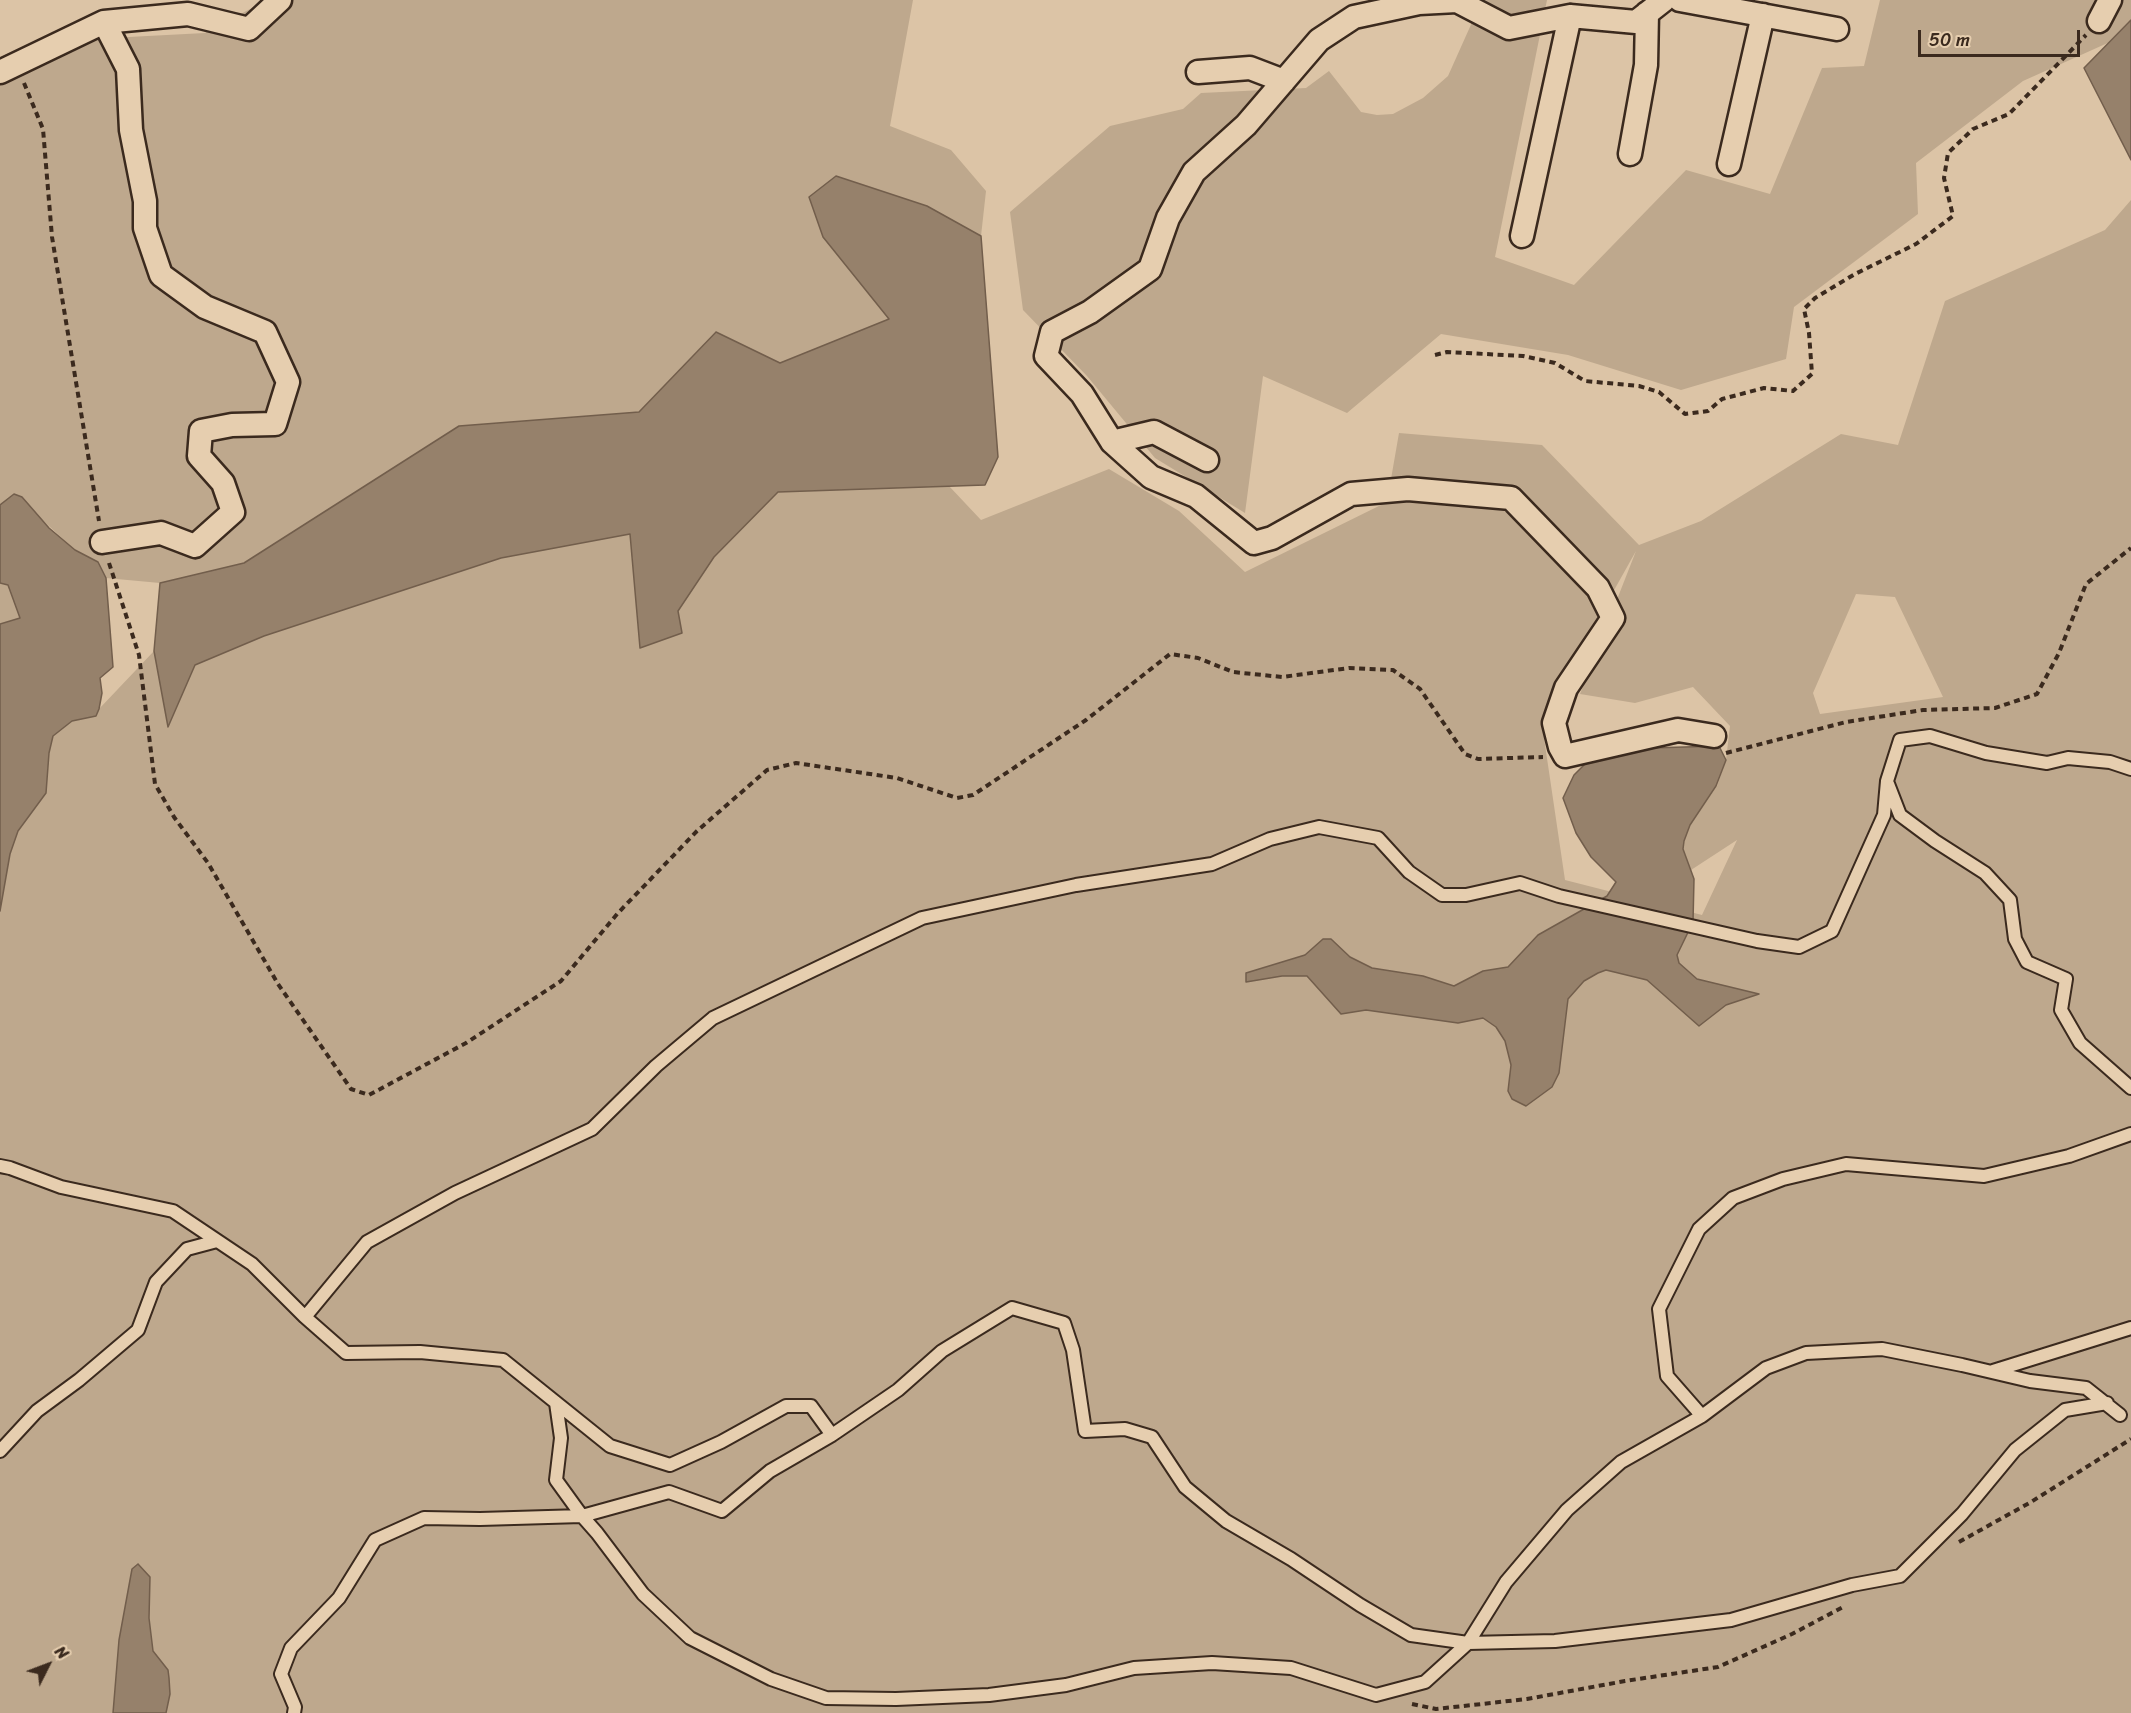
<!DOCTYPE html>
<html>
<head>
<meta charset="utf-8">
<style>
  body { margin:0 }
  #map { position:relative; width:2131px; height:1713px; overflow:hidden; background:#dcc4a6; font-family:Sriracha,sans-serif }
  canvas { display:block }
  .north { position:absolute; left:18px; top:1635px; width:60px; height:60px; -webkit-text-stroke:4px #e6ceaf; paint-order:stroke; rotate:48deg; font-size:16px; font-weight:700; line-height:24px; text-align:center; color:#3b2a1e }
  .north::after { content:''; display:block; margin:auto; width:21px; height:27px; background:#3b2a1e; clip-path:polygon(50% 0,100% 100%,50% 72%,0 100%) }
  .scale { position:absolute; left:1918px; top:30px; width:162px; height:27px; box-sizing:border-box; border:3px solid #3b2a1e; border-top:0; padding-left:8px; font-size:18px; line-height:21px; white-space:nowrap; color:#3b2a1e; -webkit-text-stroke:4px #e6ceaf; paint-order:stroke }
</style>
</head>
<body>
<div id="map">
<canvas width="2131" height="1713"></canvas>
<div class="north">N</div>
<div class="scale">50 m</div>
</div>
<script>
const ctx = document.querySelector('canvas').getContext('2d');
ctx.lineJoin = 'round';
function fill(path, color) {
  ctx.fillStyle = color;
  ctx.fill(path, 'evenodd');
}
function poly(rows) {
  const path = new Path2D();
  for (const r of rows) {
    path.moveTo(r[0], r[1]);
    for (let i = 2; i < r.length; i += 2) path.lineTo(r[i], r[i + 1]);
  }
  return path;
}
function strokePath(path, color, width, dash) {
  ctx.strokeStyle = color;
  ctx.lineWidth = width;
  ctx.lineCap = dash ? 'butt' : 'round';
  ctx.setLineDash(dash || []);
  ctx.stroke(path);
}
const green = poly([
  [267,0,913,0,890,126,951,150,986,191,981,236,927,206,823,237,890,319,780,363,715,332,639,412,459,426,244,563,160,583,106,578,98,562,75,550,14,494,0,505,0,57,33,42,205,33],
  [1482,0,1547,0,1495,257,1574,285,1686,170,1770,194,1822,68,1864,66,1880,0,2131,0,2131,22,2121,37,2023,81,1916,163,1918,214,1794,307,1786,359,1681,390,1568,355,1441,334,1347,413,1263,376,1245,513,1155,458,1087,376,1023,310,1010,212,1110,126,1183,109,1201,93,1306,88,1329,71,1361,112,1377,115,1393,114,1423,98,1448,76],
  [2131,200,2131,1713,166,1713,170,1694,168,1670,153,1651,149,1618,119,1640,113,1713,0,1713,0,911,10,854,18,831,46,793,49,753,53,736,72,721,96,716,99,709,154,651,168,726,195,665,264,636,501,558,630,534,640,648,678,611,714,557,778,492,949,486,981,520,1109,469,1179,511,1245,572,1387,502,1399,433,1542,445,1639,545,1701,521,1841,434,1898,445,1945,301,2105,230],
  [1636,551,1580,694,1635,703,1693,687,1730,726,1726,760,1717,786,1690,825,1684,841,1683,849,1691,870,1737,840,1702,915,1565,880,1544,738,1562,683],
  [1856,594,1895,597,1943,697,1820,714,1813,693],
  [0,583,8,585,20,618,0,624]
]);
const water = poly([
  [2131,20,2131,160,2084,68,2131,20],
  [836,176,927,206,981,236,998,457,985,485,778,492,714,557,678,611,682,633,640,648,630,534,501,558,264,636,195,665,168,727,154,651,160,583,244,563,459,426,639,412,716,332,780,363,889,319,823,237,809,197,836,176],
  [14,494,22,497,49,528,75,550,98,562,106,578,113,667,100,678,102,693,99,709,96,716,72,721,53,736,49,753,46,793,18,831,10,854,0,911,0,624,20,618,8,585,0,583,0,505,14,494],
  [1719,746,1726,760,1716,786,1690,825,1684,841,1683,849,1694,879,1693,922,1677,955,1679,963,1697,979,1759,994,1726,1005,1699,1026,1647,980,1606,970,1598,973,1584,981,1568,999,1559,1073,1552,1087,1526,1106,1512,1099,1508,1091,1511,1065,1505,1041,1496,1027,1483,1018,1458,1023,1366,1010,1341,1014,1307,976,1282,976,1246,982,1246,973,1305,955,1323,939,1331,939,1350,957,1372,968,1423,976,1454,986,1483,971,1508,967,1538,935,1607,896,1616,882,1591,857,1576,833,1563,798,1574,775,1586,763,1650,748,1719,746],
  [138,1564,150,1577,149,1618,153,1651,168,1670,169,1678,170,1694,166,1713,113,1713,119,1640,132,1569,138,1564]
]);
const path = poly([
  [24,83,43,129,52,237,99,521],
  [1435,355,1447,352,1523,356,1555,363,1585,381,1639,386,1659,392,1685,414,1708,411,1722,399,1764,388,1793,391,1812,374,1809,333,1804,309,1815,298,1855,274,1916,244,1953,216,1944,178,1948,153,1973,129,2009,114,2086,35],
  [109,563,139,655,155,784,174,817,208,863,278,984,351,1089,369,1095,466,1043,561,981,618,913,697,831,767,770,796,763,897,778,957,798,973,795,1086,720,1170,654,1198,658,1233,672,1282,677,1349,668,1393,670,1420,689,1465,754,1478,759,1543,757],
  [1726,753,1846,722,1923,710,1995,708,2037,694,2059,653,2086,584,2131,548],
  [1959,1542,2031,1502,2131,1439],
  [1412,1704,1436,1709,1527,1699,1625,1681,1718,1667,1792,1634,1845,1606]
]);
const lane = poly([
  [1888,784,1900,815,1935,841,1985,873,2010,900,2015,939,2027,962,2066,979,2061,1010,2080,1043,2131,1088],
  [0,1166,10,1168,61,1187,173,1211,252,1264,305,1317,367,1242,455,1193,592,1129,656,1066,713,1018,922,918,1076,885,1212,864,1270,839,1319,827,1378,838,1409,872,1442,895,1466,895,1520,883,1559,896,1757,941,1799,947,1832,931,1884,815,1887,781,1900,740,1930,736,1986,753,2047,763,2068,758,2110,762,2131,769],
  [305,1317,346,1353,420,1352,503,1360,610,1446,670,1465,721,1442,786,1406,811,1406,832,1435,898,1390,942,1351,1012,1308,1064,1323,1073,1350,1085,1431,1125,1429,1152,1437,1185,1487,1226,1521,1291,1559,1360,1605,1411,1635,1468,1643,1555,1641,1731,1620,1852,1585,1900,1576,1962,1514,2015,1450,2065,1410,2107,1403],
  [1993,1371,2131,1328],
  [556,1403,561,1438,556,1480,582,1516,597,1533,643,1594,690,1638,771,1679,826,1698,896,1699,989,1695,1066,1685,1134,1668,1212,1663,1291,1668,1376,1695,1425,1682,1468,1643,1506,1582,1567,1510,1621,1462,1702,1416,1766,1368,1806,1353,1882,1349,1962,1365,2030,1381,2086,1388,2120,1415],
  [1702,1416,1667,1376,1659,1309,1699,1229,1733,1198,1783,1179,1846,1164,1984,1176,2069,1156,2131,1134],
  [0,1451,37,1411,79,1380,138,1330,156,1282,187,1249,217,1241],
  [294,1713,295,1707,281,1674,291,1648,339,1598,375,1540,424,1518,480,1519,582,1516,669,1492,722,1511,770,1471,832,1435]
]);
const street = poly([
  [1664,0,1636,22,1570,16,1509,28,1457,1,1419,3,1354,17,1319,40,1246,125,1194,172,1168,218,1150,269,1090,312,1052,332,1046,356,1082,394,1112,442,1151,477,1196,496,1254,543,1272,538,1351,494,1408,489,1511,498,1598,588,1613,618,1566,688,1554,723,1560,747,1565,756,1678,730,1714,736],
  [1680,0,1837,29],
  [2099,21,2110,0],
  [0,72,104,22,188,14,249,29,280,0],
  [1198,72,1250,68,1284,81],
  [1630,154,1646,65,1647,13],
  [1729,164,1763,15],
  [1522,236,1570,16],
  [1112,442,1154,432,1207,460],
  [102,542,161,533,195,546,233,512,223,483,199,456,201,431,232,425,275,424,288,382,265,332,205,307,161,275,145,228,145,201,131,130,128,69,104,22]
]);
fill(green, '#bea88d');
fill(water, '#96816b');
strokePath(water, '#725e4c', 1.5);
strokePath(lane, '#3b2a1e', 16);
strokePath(street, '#3b2a1e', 27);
strokePath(path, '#3b2a1e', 4, [6, 4.5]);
strokePath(lane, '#e6ceaf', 12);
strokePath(street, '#e6ceaf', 22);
</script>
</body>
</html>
